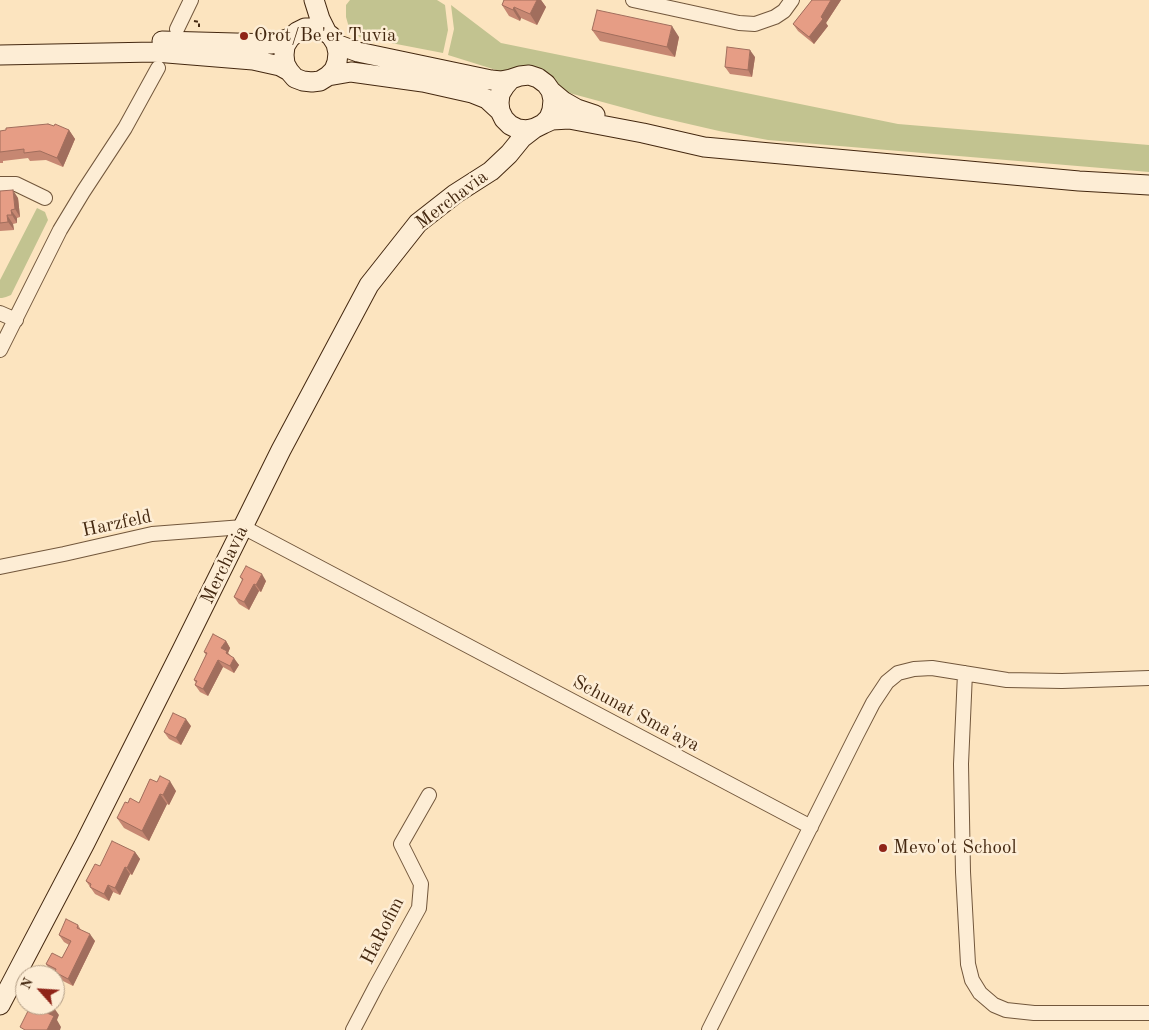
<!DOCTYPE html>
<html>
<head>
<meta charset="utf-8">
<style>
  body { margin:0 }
  #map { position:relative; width:1149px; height:1030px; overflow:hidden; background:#fce4bf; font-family:"Old Standard TT",serif }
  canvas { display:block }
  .north { position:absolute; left:15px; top:965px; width:50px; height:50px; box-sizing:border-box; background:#fdedd5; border:1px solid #b39e86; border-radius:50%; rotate:296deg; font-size:14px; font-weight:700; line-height:20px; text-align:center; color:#442810 }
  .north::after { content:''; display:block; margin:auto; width:18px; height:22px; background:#8f2418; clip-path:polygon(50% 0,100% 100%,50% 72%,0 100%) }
</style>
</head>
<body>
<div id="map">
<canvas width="1149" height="1030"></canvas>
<div class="north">N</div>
</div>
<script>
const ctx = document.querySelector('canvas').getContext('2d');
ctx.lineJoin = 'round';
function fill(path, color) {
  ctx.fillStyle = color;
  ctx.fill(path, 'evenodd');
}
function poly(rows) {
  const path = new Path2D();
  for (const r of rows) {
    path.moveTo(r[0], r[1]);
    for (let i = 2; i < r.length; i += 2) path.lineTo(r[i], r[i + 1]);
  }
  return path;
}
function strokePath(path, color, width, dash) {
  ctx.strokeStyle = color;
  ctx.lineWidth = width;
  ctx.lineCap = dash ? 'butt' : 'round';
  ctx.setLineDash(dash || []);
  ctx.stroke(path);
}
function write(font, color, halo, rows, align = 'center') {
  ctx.font = font + ' "Old Standard TT",serif';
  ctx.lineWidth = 5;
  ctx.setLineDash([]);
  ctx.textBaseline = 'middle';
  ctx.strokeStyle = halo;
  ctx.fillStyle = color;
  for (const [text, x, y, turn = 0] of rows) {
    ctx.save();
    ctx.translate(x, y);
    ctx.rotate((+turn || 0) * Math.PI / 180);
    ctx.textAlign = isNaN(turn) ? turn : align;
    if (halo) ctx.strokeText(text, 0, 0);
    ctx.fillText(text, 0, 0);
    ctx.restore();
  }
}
const green = poly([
  [350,0,437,0,445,5,448,30,443,53,360,37,350,31,346,17,346,5],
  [451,5,501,43,898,124,1149,145,1149,172,768,140,719,131,654,116,573,94,448,55,454,29],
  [37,208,45,212,48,220,11,295,6,297,2,298,0,298,0,280]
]);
const path = poly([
  [194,21,199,22,199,27]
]);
const street = poly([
  [633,0,739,23,755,24,775,17,784,11,792,0],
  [177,29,191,0],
  [0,184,16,184,45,198],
  [0,313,16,320],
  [0,350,60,230,83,192,125,128,158,68],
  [0,567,64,554,152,534,243,527,811,827],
  [965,673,961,764,963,872,968,964,972,980,980,993,994,1005,1006,1010,1034,1013,1149,1013],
  [353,1030,376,986,419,908,421,884,401,844,429,795],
  [709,1030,856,736,873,703,887,682,898,673,914,669,932,668,1007,680,1062,681,1149,678]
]);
const secondary = poly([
  [314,0,320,19,327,33],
  [162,41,272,44,290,38],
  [336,44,338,53,337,62,334,70,328,76,320,81,312,82,303,81,295,78,289,71,285,64,284,55,285,46,290,38,297,32,305,28,314,28,323,30,331,36,336,44,358,52,491,80,501,81,511,79],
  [0,55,155,52,253,60,280,66,289,71],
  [328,76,351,72,423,82,472,93,487,99,500,111],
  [551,91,553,100,552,110,549,118,543,124,535,128,527,130,518,129,510,125,504,119,500,111,499,103,500,94,505,86,511,79,520,76,529,75,538,78,546,84,551,91,563,101,577,109,595,115],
  [543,124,552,120,569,119,643,133,704,147,1079,181,1149,185],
  [0,1005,85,843,182,650,281,450,369,285,418,223,455,194,491,171,509,154,522,138,535,128]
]);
const wall = poly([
  [504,0,541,0,546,7,537,25,521,18,520,21,509,16,502,5],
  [812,0,841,0,826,23,828,26,814,44,798,31,793,24],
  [592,30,679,37,675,57,600,41],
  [755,57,752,77,730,74,725,67],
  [54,126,69,130,75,139,63,167,46,160,30,161,28,158,3,161,3,163,0,163,0,131],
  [0,191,18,198,20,217,17,218,17,223,13,224,14,230,0,231],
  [240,577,266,581,261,592,259,591,249,610,239,604,234,597,242,580],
  [226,641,230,648,228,653,239,665,234,673,223,667,208,696,200,692,195,685,196,683,194,680,206,655,204,652],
  [191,726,181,745,169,739,164,732],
  [150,779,176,791,169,805,167,804,149,841,124,828,117,818,128,803,139,803],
  [135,852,140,859,132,875,130,874,120,895,113,892,109,901,95,894,86,881,100,866],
  [78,925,81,930,95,941,73,986,59,979,55,973,51,971,46,964,62,958,69,945,64,942,59,935]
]);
const shadedWall = poly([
  [537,0,541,0,546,7,537,25,530,14],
  [831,0,841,0,826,23,828,26,814,44,809,37],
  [514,7,521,18,520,21,513,10],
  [672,26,679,37,675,57,667,47],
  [750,50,755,57,752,77,748,70],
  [69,130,75,139,63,167,57,158],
  [13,190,18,198,20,217,15,209],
  [11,210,17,218,17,223,12,215],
  [7,215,13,224,14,230,8,222],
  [262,574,266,581,261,592,256,585],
  [254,584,259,591,249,610,244,602],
  [226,641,230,648,228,653,232,658,231,661,221,648],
  [234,658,239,665,234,673,230,666],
  [218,660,223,667,208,696,203,689],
  [186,719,191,726,181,745,176,738],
  [170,781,176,791,169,805,163,795],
  [160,794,167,804,149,841,142,831],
  [135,852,140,859,132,875,127,868],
  [125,867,130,874,120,895,115,888],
  [108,885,113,892,109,901,104,894],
  [90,934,95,941,73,986,68,979],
  [52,1005,59,1015,57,1020,61,1027,60,1030,47,1030,47,1013]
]);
const building = poly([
  [504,0,537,0,530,14,514,7,513,10,502,5,504,0],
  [812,0,831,0,821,17,823,19,809,37,793,24,812,0],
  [597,10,672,26,667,47,592,30,597,10],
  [727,47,750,50,748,70,725,67,727,47],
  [48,124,54,126,55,124,69,130,57,158,40,151,24,153,24,149,0,152,0,131,6,130,6,128,48,124],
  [13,190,15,209,11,210,12,215,7,215,8,222,0,223,0,191,13,190],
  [246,566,262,574,256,585,254,584,244,602,234,597,243,579,240,577,246,566],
  [213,634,226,641,221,648,227,651,226,653,234,658,230,666,218,660,203,689,195,685,197,681,194,680,207,653,204,652,213,634],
  [173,713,186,719,176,738,164,732,173,713],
  [160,776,170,781,163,795,160,794,142,831,117,818,125,802,128,803,130,798,139,803,150,779,157,782,160,776],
  [112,841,135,852,127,868,125,867,115,888,108,885,104,894,90,887,91,884,86,881,95,864,100,866,112,841],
  [66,919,78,925,77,928,90,934,68,979,55,972,56,969,46,964,52,953,62,958,71,941,59,935,66,919],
  [34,1005,51,1005,47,1013,54,1016,47,1030,25,1030,20,1027,28,1011,30,1012,34,1005]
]);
const markers = [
  [244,36,5,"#8f2418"],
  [883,848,5,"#8f2418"]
];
const poiNames = [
  ["Orot/Be'er Tuvia",254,36],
  ["Mevo'ot School",893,848]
];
const streetNames = [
  ["Merchavia",452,200,-37],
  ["Harzfeld",117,524,-12],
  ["Merchavia",225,565,-64],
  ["Schunat Sma'aya",636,714,28],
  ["HaRofim",383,931,-63]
];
fill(green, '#c2c390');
strokePath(street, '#72573c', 16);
strokePath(secondary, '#442810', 21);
strokePath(path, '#442810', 2, [4, 2.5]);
strokePath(street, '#fdedd5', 14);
strokePath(secondary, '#fdedd5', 19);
fill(wall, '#c68772');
fill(shadedWall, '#a16e5d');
fill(building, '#e69d85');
strokePath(building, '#a16e5d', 1);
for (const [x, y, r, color] of markers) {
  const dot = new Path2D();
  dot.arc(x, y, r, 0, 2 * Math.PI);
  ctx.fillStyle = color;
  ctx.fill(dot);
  strokePath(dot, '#fdedd5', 2);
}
write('19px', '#442810', '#fdedd5', poiNames, 'left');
write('19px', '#442810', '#fdedd5', streetNames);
</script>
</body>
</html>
